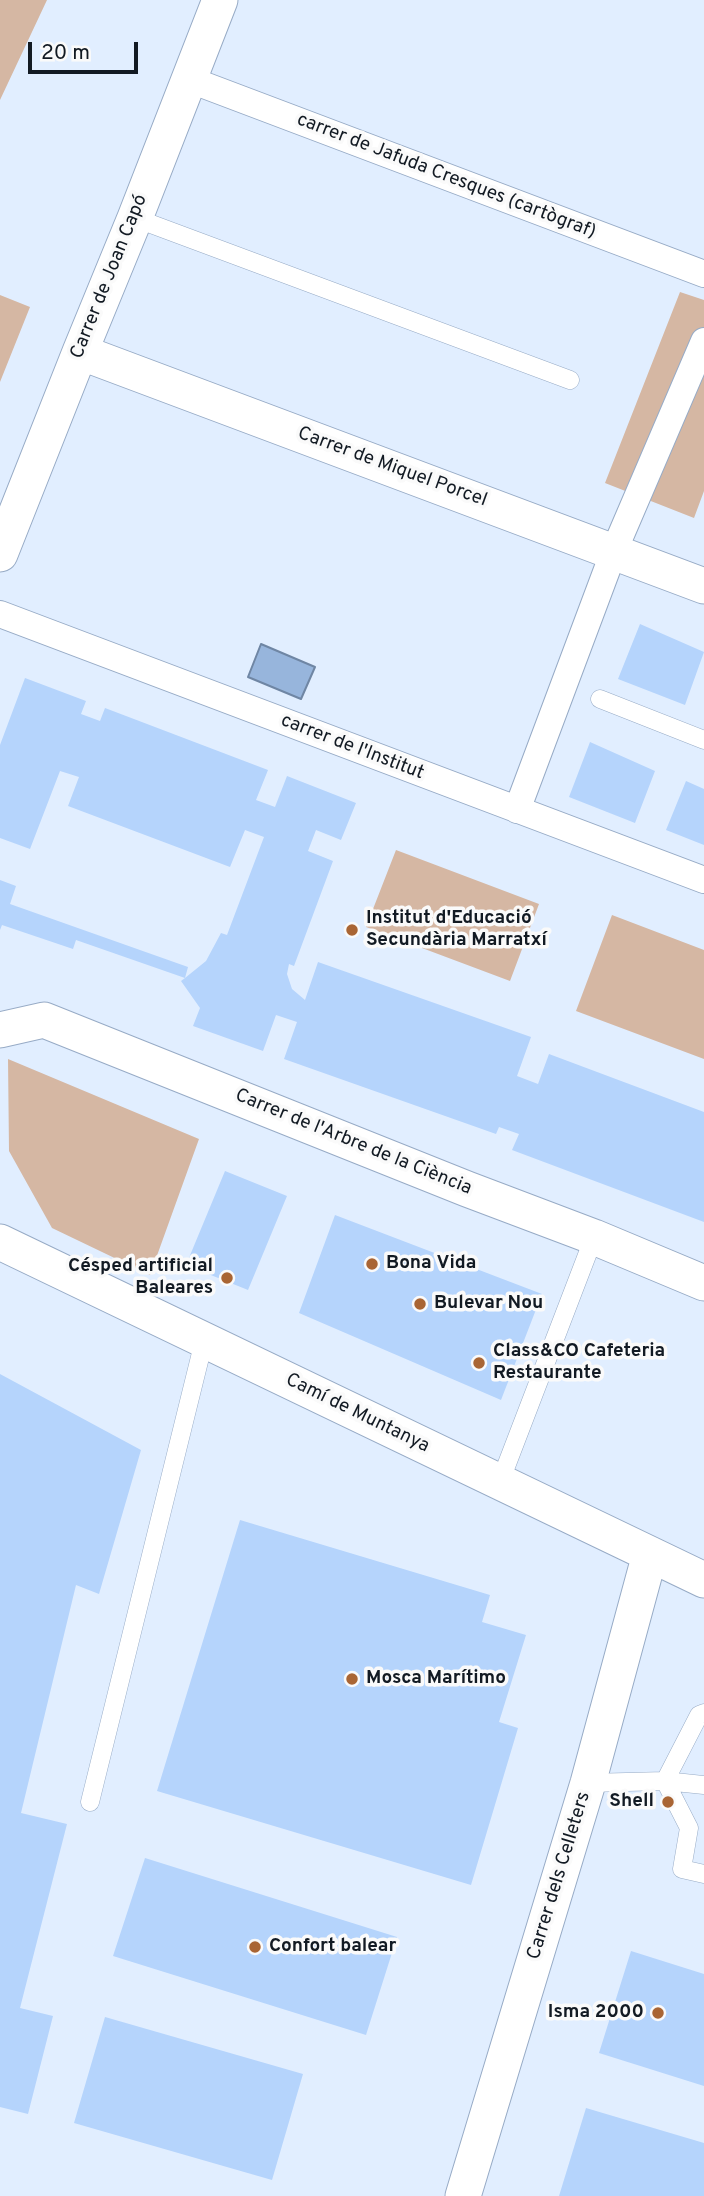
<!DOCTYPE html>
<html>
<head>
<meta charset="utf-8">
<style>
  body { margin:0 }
  #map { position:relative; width:704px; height:2196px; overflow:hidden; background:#e1eeff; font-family:Overpass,sans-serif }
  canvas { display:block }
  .scale { position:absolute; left:28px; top:42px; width:110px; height:32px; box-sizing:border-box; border:4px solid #121a23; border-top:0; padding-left:9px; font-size:21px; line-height:24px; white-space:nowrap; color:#121a23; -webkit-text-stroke:5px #fafafa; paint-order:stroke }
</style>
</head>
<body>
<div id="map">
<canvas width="704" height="2196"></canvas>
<div class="scale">20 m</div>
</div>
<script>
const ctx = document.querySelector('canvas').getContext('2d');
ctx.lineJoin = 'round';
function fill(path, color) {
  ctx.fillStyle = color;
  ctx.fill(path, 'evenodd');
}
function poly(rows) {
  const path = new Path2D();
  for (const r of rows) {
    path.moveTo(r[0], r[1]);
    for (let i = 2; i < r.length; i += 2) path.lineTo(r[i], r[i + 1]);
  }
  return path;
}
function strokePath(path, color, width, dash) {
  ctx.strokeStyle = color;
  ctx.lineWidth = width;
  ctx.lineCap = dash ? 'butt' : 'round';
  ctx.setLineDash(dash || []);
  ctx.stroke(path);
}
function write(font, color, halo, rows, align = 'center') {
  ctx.font = font + ' Overpass,sans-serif';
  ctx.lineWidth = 7;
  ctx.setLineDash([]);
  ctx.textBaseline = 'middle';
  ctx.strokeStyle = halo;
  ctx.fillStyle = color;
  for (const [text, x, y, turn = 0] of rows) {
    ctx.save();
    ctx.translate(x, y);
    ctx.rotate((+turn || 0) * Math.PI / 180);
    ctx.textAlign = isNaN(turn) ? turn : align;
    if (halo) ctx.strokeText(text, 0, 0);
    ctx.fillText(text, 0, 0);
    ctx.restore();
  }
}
const green = poly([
  [0,0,47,0,0,100],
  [680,292,704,300,704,491,694,518,605,483],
  [0,295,30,307,0,382],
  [396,850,539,904,510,981,366,927],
  [612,915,704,950,704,1059,576,1011],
  [8,1059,199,1139,150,1275,52,1228,9,1151]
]);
const water = poly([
  [261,644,315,667,301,699,248,677,261,644]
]);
const building = poly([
  [640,624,704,652,685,705,618,679],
  [25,678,86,701,81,714,100,721,105,708,268,770,256,800,275,807,287,776,356,803,341,840,316,830,308,851,333,861,294,966,289,964,287,974,292,989,305,1000,318,962,531,1037,517,1076,538,1084,549,1054,704,1112,704,1222,512,1150,519,1134,499,1127,496,1134,284,1059,297,1022,276,1015,263,1051,193,1026,200,1008,181,981,185,978,76,940,73,949,2,925,0,930,0,880,16,886,10,904,188,967,185,978,206,961,221,933,227,935,264,837,245,830,230,867,68,806,79,777,60,771,30,849,0,838,0,745],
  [590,742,655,771,635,823,569,797],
  [686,781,704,789,704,845,666,830],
  [225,1171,287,1196,248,1290,186,1265],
  [335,1215,542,1294,501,1400,299,1313],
  [0,1374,141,1450,99,1594,76,1585,21,1813,67,1824,20,2008,53,2016,28,2114,0,2107],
  [240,1520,490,1595,482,1622,526,1635,499,1722,518,1728,471,1885,157,1791],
  [145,1858,397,1937,366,2035,113,1956],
  [631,1951,704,1974,704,2086,599,2053],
  [105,2017,303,2074,272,2180,74,2123],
  [586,2108,704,2143,704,2196,559,2196]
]);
const service = poly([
  [135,218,570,380],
  [600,699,704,740],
  [500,1482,594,1237],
  [665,1781,689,1828,682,1869,704,1874],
  [665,1781,699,1715,704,1713],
  [588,1783,665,1781,704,1785],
  [90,1802,204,1341]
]);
const pedestrian = poly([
  [188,79,704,274],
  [0,614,704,880],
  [517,810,614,551,704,341]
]);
const minor = poly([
  [80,352,704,586],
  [0,554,80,352,135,218,220,0],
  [0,1030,44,1020,467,1189,594,1237,704,1283],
  [0,1242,704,1580],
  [463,2196,588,1783,650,1554]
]);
const markers = [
  [352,930,7,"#a96534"],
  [372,1264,7,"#a96534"],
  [227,1278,7,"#a96534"],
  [420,1304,7,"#a96534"],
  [479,1363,7,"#a96534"],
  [352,1679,7,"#a96534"],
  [668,1802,7,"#a96534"],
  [255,1947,7,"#a96534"],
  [658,2013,7,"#a96534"]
];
const streetNames = [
  ["carrer de Jafuda Cresques (cartògraf)",446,177,21],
  ["Carrer de Joan Capó",110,277,-68],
  ["Carrer de Miquel Porcel",392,468,20],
  ["carrer de l'Institut",352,748,21],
  ["Carrer de l'Arbre de la Ciència",353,1143,22],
  ["Camí de Muntanya",357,1414,26],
  ["Carrer dels Celleters",560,1876,-73]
];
const poiNames = [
  ["Institut d'Educació",366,919],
  ["Secundària Marratxí",366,941],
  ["Bona Vida",386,1264],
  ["Césped artificial",213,1267,"right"],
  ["Baleares",213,1289,"right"],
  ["Bulevar Nou",434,1304],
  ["Class&CO Cafeteria",493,1352],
  ["Restaurante",493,1374],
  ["Mosca Marítimo",366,1679],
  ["Shell",654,1802,"right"],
  ["Confort balear",269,1947],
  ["Isma 2000",644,2013,"right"]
];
fill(green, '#d5b7a3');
fill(water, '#97b5dc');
strokePath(water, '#6f86a4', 2);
fill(building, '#b5d4fc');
strokePath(service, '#97abc6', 19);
strokePath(pedestrian, '#97abc6', 28);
strokePath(minor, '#97abc6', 37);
strokePath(service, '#fff', 18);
strokePath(pedestrian, '#fff', 26);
strokePath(minor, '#fff', 35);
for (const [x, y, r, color] of markers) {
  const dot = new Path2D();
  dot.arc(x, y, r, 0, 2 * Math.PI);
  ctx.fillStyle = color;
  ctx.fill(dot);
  strokePath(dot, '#fafafa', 2.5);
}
write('19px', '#121a23', '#fafafa', streetNames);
write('bold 19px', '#121a23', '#fafafa', poiNames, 'left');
</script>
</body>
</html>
